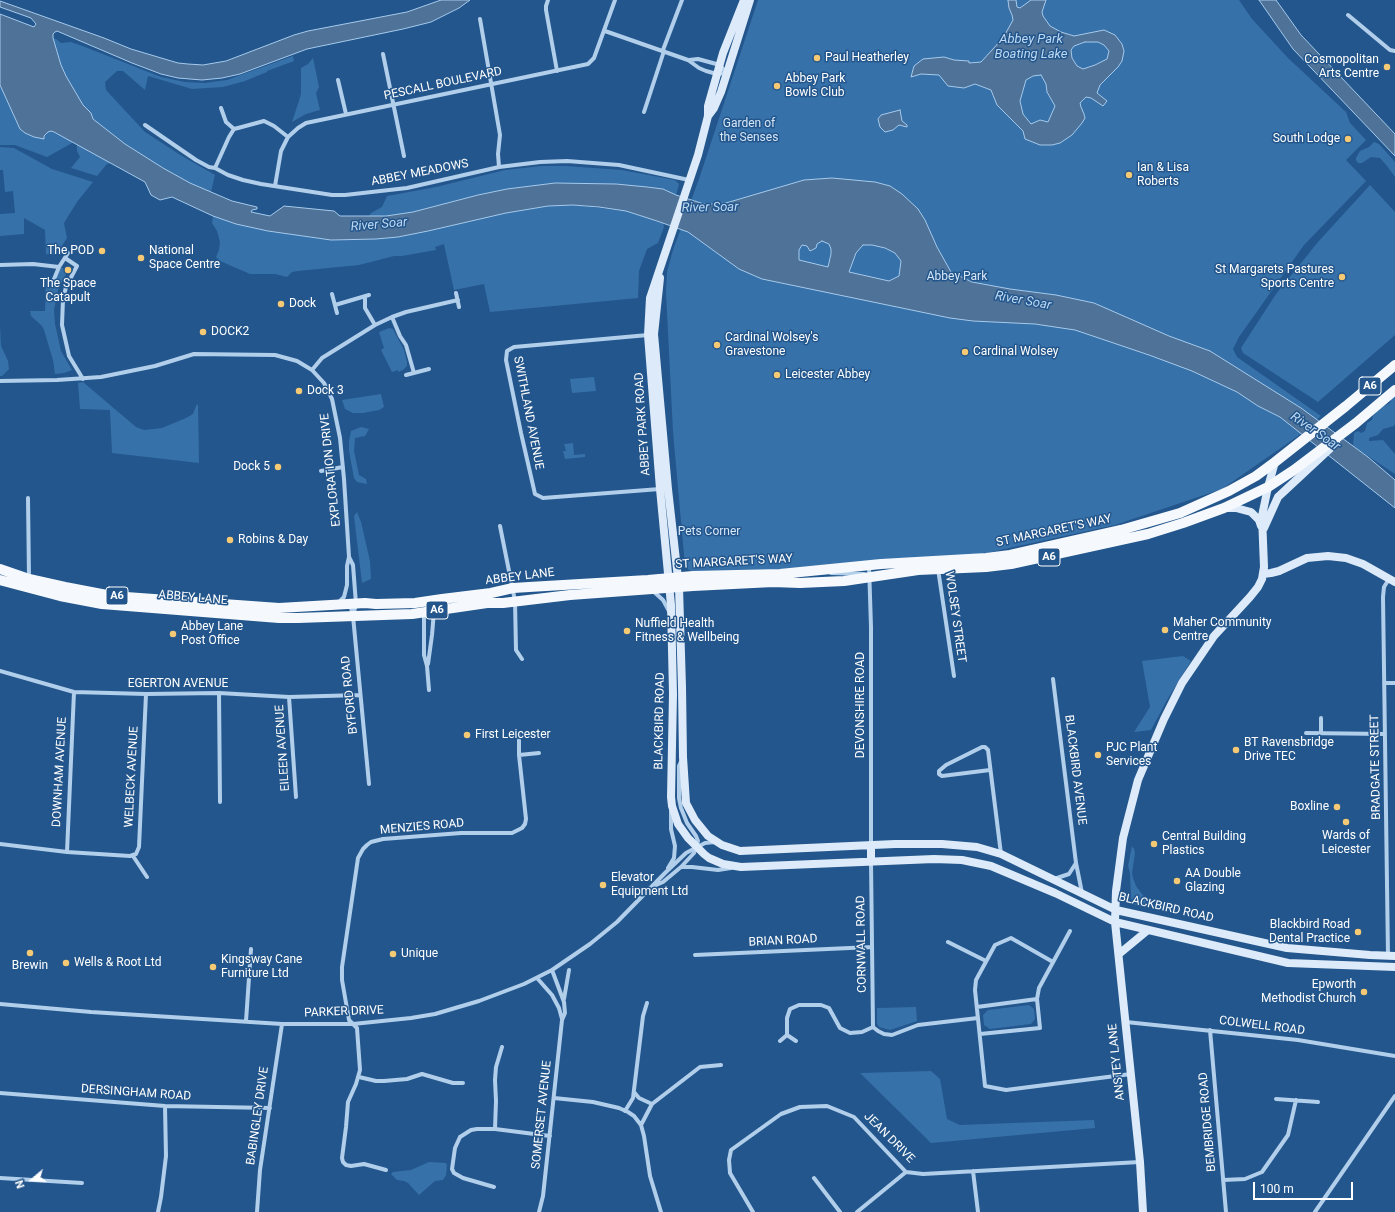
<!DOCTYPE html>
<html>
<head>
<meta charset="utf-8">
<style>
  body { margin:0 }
  #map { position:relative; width:1395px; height:1212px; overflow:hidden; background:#23568c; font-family:Roboto,sans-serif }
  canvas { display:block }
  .north { position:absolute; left:12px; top:1160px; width:40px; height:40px; -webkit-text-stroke:3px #23568c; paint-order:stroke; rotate:251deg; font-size:11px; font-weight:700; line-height:16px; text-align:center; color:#fff }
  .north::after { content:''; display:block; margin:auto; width:14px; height:18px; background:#fff; clip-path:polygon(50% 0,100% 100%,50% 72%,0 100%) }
  .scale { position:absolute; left:1253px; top:1182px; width:100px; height:18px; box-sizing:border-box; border:2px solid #fff; border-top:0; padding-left:5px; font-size:12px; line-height:14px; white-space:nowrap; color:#fff; -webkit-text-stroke:3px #23568c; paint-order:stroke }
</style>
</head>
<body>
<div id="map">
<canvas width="1395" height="1212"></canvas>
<div class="north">N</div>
<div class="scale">100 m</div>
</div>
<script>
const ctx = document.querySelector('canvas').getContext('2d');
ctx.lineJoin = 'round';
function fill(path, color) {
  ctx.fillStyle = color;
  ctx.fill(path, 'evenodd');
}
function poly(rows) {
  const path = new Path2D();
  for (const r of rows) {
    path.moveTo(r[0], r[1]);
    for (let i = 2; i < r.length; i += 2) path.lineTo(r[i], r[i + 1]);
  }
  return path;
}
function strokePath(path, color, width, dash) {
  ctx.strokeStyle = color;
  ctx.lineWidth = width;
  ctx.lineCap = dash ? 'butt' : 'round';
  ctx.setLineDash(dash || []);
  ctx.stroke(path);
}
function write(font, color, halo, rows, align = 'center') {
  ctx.font = font + ' Roboto,sans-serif';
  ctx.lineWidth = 3;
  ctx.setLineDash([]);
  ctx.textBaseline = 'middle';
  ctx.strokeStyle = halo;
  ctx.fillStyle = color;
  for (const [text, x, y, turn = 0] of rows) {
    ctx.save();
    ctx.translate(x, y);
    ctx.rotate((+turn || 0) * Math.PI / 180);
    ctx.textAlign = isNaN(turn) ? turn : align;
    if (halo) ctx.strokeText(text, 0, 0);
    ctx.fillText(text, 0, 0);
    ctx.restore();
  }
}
const green = poly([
  [758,0,1239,0,1252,19,1288,58,1346,112,1350,123,1366,140,1346,160,1366,181,1304,245,1239,337,1233,349,1237,357,1321,416,1298,436,1222,489,1115,525,991,552,945,558,787,569,694,572,689,570,685,566,673,432,666,292,667,272,673,250,700,176],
  [53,38,56,39,61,43,71,42,85,47,161,77,185,82,205,83,227,80,293,56,294,61,267,71,267,72,245,81,223,87,192,89,148,76,145,90,123,71,117,71,105,82,106,90,145,132,182,156,215,175,211,192,190,183,163,168,125,144,92,119,91,113,83,105,66,76,61,65],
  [313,58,319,87,316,93,320,110,306,114,292,122,298,104,301,94,301,68,308,64],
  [0,85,20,129,25,133,34,137,43,139,48,132,51,131,74,142,47,157,15,145,0,145],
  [1374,142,1379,144,1395,162,1395,177,1387,166,1380,158,1371,157,1362,163,1358,163,1356,160,1356,158,1360,151,1369,147],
  [77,143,111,163,107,164,97,176,71,168,80,157,77,151],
  [0,147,14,148,52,169,93,182,77,202,64,223,67,238,56,255,46,254,45,230,24,218,24,234,0,236,0,214,15,213,13,191,5,192,3,170,0,170],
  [542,166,566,166,622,170,675,180,679,184,676,195,663,189,616,184,555,183,507,189,478,195,413,212,386,216,369,216,371,213,382,207,387,196,436,187,505,170],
  [1370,185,1395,212,1395,335,1318,402,1243,353,1241,348,1276,294,1318,242],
  [573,205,626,211,663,223,664,227,658,243,647,249,639,271,638,298,490,312,484,284,454,290,444,244,435,247,436,250,402,256,394,256,359,265,298,271,292,272,287,277,275,274,250,274,220,261,216,257,219,250,220,242,217,231,212,223,213,216,268,231,331,240,376,239,398,237,506,213,548,206],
  [59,267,68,270,58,290,54,310,55,324,61,351,72,370,64,373,55,374,53,360,44,330,42,326,31,316,30,311,45,311,46,277,55,285],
  [0,325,1,346,8,361,9,369,2,376,0,376],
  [389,328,393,329,404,350,407,362,407,366,403,370,398,372,398,370,392,372,381,350,384,348,379,332],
  [594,377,596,391,572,393,570,379],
  [83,382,136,427,144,430,162,428,186,418,193,414,196,406,198,404,199,463,112,453,110,410,80,409,78,383],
  [381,394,384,407,379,410,363,413,353,413,345,409,342,400],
  [1395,394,1395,424,1394,426,1383,429,1378,435,1369,438,1369,441,1383,440,1395,454,1395,474,1353,446,1354,433,1358,431,1361,433,1365,431,1367,423,1372,420,1373,416,1380,408,1390,403,1391,399],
  [361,427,369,429,365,436,355,438,354,451,359,475,366,479,367,484,357,482,354,478,349,451,349,441,351,431],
  [573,443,574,455,585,454,585,457,565,459,563,451,566,451,564,444],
  [357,512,361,522,370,561,371,579,362,583,354,516],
  [1183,656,1191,661,1167,700,1151,730,1134,732,1150,707,1142,661],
  [1132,846,1134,849,1135,853,1132,873,1133,878,1136,886,1148,902,1150,908,1137,906,1134,904,1131,898,1130,873,1128,866],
  [1029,1005,1034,1009,1035,1019,1031,1024,990,1029,984,1025,983,1015,988,1010],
  [916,1007,917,1021,890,1030,879,1027,877,1024,877,1008],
  [931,1071,940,1079,947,1119,960,1125,1094,1120,1095,1128,931,1143,860,1073],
  [429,1162,446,1163,447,1165,446,1175,443,1180,435,1181,419,1195,408,1183,404,1181,397,1180,391,1174,393,1172,411,1170]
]);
const water = poly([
  [441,0,470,0,459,8,431,22,403,29,307,49,240,74,222,78,202,80,178,78,161,74,132,63,57,31,55,32,53,34,53,38,61,65,66,76,83,105,91,113,93,119,125,144,163,168,190,183,232,201,257,207,257,209,252,210,251,212,270,216,284,206,334,211,340,216,386,216,413,212,478,195,507,189,555,183,616,184,647,187,663,189,676,195,704,204,715,204,726,203,804,180,832,178,875,182,890,186,902,194,918,209,925,220,937,247,951,272,972,282,1010,289,1056,295,1094,303,1169,336,1210,351,1301,408,1368,457,1395,480,1395,508,1280,417,1258,406,1237,392,1192,371,1149,355,1075,330,1035,324,973,321,950,318,762,279,739,269,688,232,657,221,626,211,599,207,573,205,548,206,506,213,428,231,398,237,376,239,331,240,268,231,236,224,213,216,172,197,160,200,151,195,145,182,54,132,51,131,48,132,44,136,44,139,34,137,25,133,20,129,0,85,0,14,34,27,36,24,31,18,0,7,0,1,104,38,131,49,178,63,188,64,203,65,226,61,294,35,308,31,407,12,441,0],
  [822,241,829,244,831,249,831,254,828,267,799,260,799,250,802,245,807,246,810,251,816,248,817,244,822,241],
  [863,245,872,245,885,248,895,253,901,261,899,276,889,281,849,272,856,253,863,245],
  [1008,0,1016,0,1017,7,1020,8,1031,0,1046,0,1042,12,1043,16,1050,26,1061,32,1074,36,1104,30,1115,35,1122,44,1124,51,1122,61,1118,67,1100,85,1097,93,1107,101,1103,106,1091,98,1086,97,1080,103,1081,107,1084,114,1085,118,1082,123,1072,135,1060,143,1052,145,1040,145,1025,139,1023,131,997,105,991,90,975,84,964,88,948,86,939,75,921,74,911,77,914,66,923,59,944,57,954,60,969,61,969,63,981,62,1003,38,1013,20,1012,15,1009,8,1008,0],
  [1085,42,1098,42,1104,45,1109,51,1107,59,1095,65,1083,69,1077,66,1072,58,1071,50,1074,46,1085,42],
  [1041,75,1046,84,1047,92,1055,106,1048,122,1040,120,1031,124,1023,114,1020,101,1026,80,1033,76,1041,75],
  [1259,0,1276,0,1301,35,1395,134,1395,156,1293,49,1259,0],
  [900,110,902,121,907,125,907,127,899,125,893,130,885,132,880,127,878,119,881,115,900,110]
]);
const street = poly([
  [548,0,546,6,546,10,557,71],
  [1348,15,1390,50,1395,51],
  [480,19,500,135,498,154,499,167],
  [605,31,688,60,699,68,706,71,717,74,726,73],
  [663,50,682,0],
  [383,54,404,156],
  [689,60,698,59,720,65,726,73],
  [338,80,346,114],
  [221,108,226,122,234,129],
  [644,112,664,51],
  [145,125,196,160,209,167,215,168,228,175,243,180,261,184,332,195,345,195,407,188,499,167,540,162,567,161,619,165,689,180],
  [215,168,229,137,234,129,238,128,264,121,274,126,288,137],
  [275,186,281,151,288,137,298,128,306,123,588,64,594,58,615,0],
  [65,258,77,266,66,287,63,299,62,325,69,356,83,379],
  [0,265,33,264,59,267],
  [52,284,59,267,68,253],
  [456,293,459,307],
  [332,294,337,313],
  [365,296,365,308,375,325],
  [335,305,369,295],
  [392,317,400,336,406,345,414,373],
  [648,335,514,347,507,351,506,360,521,433,535,494,543,498,660,489],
  [312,370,322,358,375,325,392,317,406,312,458,300],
  [406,375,429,369],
  [0,381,57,380,101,377,155,366,194,354,275,355,297,361,312,370,324,383,332,399,340,438,344,479,349,557,347,566,347,585,344,597,339,602],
  [321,471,343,467],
  [28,498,29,578],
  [500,526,515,601,516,650,522,659],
  [349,557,353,565,356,604,353,616],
  [869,565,871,627,871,845],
  [938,569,954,676],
  [831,573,864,574,865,575],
  [653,591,663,600,669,611],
  [350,604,353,616,369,784],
  [428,664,432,635,434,611],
  [0,671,74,692,146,694,219,693,289,697,360,695],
  [1053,679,1076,863,1082,893],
  [1384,683,1395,683],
  [429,690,427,666,424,655,424,612,436,603],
  [219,693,220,802],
  [289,697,296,797],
  [1321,718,1321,733],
  [1306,733,1385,734],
  [519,755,539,753],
  [990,770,942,776,939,774,939,771,946,765,982,747,985,747,988,750,1001,854],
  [0,844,67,852,130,856,136,854,139,847,146,694],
  [67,852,74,692],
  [133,856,147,877],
  [871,862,873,1027],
  [681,867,694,853,698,841,696,836,687,823,681,808,679,798,679,766,682,760],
  [668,868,674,858,675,846,671,829,671,811],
  [1054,879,1069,874,1076,863],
  [654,886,663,882,681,867,692,867,718,870,731,868],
  [948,942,986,961],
  [695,955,872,947],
  [1388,955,1383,597,1384,587,1389,579],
  [1053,962,1011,938,995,945,976,980,975,990,985,1086,1006,1090,1131,1074],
  [537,978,552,995,559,1008,562,1019],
  [564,999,569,970],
  [0,1004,91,1012,282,1024,353,1024,411,1018,435,1014,479,1001,524,984,552,970,590,944,617,922,666,872,686,853,705,843,715,842],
  [977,1007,1037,999],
  [246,1021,251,949],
  [1126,1022,1298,1040,1395,1056],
  [1210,1030,1226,1212],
  [980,1034,1040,1028,1037,999,1039,988,1070,931],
  [787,1035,787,1018,790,1009,799,1005,821,1005,829,1008,840,1028,850,1033,862,1032,873,1027,878,1031,884,1034,892,1035,918,1025,978,1018],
  [780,1041,787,1035,796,1041],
  [359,1077,376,1081,384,1081,407,1079,422,1074,453,1083,463,1083],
  [634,1092,639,1098,652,1104],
  [0,1093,165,1106,270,1108],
  [554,1098,593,1102,619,1108,628,1112,634,1116,641,1125,644,1136,650,1176,661,1212],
  [1276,1099,1318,1102],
  [625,1111,633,1098,643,1016,647,1003],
  [641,1125,652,1104,700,1067,721,1065],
  [495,1129,496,1101,495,1080,496,1067,502,1047],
  [386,1170,364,1164,351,1166,346,1165,343,1162,342,1158,346,1127,348,1102,356,1084,360,1070,357,1028,349,1020,342,980,342,967,358,858,363,849,367,845,371,842,383,839,461,833,512,833,522,828,525,824,526,819,519,755,519,736],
  [973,1171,978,1212],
  [0,1178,82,1183],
  [814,1178,840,1212],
  [1223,1180,1245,1179,1262,1172,1288,1135,1296,1100],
  [494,1187,463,1178,454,1173,452,1169,455,1148,460,1137,471,1130,477,1129,495,1129,550,1136],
  [158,1212,161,1197,166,1156,165,1106],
  [257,1212,260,1170,282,1024],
  [539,1212,543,1196,562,1020,565,1013,564,1002,552,970],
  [753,1212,730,1173,729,1160,731,1150,781,1114,800,1107,827,1106,854,1117,906,1172,923,1174,1140,1162],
  [857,1212,906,1172],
  [1315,1212,1395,1096]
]);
const secondary = poly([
  [744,0,723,53,708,106,708,116,698,155,650,298,648,335,660,489,671,605,673,694,671,797,672,806,678,824,688,838,704,854,709,858,723,864,741,867,934,859,962,860,991,866,1055,893,1115,922,1288,963,1395,967],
  [708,116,714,108,721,92,750,0],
  [660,278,654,334,668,489,679,587,682,687,683,757,686,803,695,820,708,836,722,845,740,851,895,844,942,844,977,847,1001,854,1116,910,1287,948,1370,955,1395,956],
  [1225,508,1236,508,1251,512,1259,520,1261,526],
  [1264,528,1278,497,1336,443],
  [1263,574,1271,573,1279,571,1307,558,1328,556,1346,558,1363,564,1395,582],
  [871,862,871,845],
  [1119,954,1148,930],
  [1143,1212,1140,1162,1115,922,1116,891,1123,838,1138,780,1164,719,1182,683,1214,636,1250,597,1258,587,1262,579,1264,567,1262,516,1268,487,1275,462]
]);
const primary = poly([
  [0,569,29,579,65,587,112,596,279,608,365,603,376,604,415,603,442,599,491,593,513,588,529,587,648,580,693,576,780,574,881,564,986,558,1010,555,1121,530,1180,513,1229,491,1256,476,1275,462,1346,406,1395,365],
  [0,580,60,596,102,604,279,618,298,618,412,614,487,603,503,603,570,595,693,586,773,582,800,583,844,581,918,570,986,567,1011,564,1148,534,1183,523,1224,508,1268,487,1294,470,1356,423,1395,390]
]);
const markers = [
  [817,58,4,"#f6c974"],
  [1387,67,4,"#f6c974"],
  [777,86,4,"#f6c974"],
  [1348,139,4,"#f6c974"],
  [1129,175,4,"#f6c974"],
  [102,251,4,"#f6c974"],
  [141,258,4,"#f6c974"],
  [68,270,4,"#f6c974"],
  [1342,277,4,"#f6c974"],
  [281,304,4,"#f6c974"],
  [203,332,4,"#f6c974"],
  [717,345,4,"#f6c974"],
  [965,352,4,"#f6c974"],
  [777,375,4,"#f6c974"],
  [299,391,4,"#f6c974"],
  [278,467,4,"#f6c974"],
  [230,540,4,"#f6c974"],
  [1165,630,4,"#f6c974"],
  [627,631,4,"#f6c974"],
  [173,634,4,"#f6c974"],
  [467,735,4,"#f6c974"],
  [1236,750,4,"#f6c974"],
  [1098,755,4,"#f6c974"],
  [1337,807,4,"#f6c974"],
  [1346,822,4,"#f6c974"],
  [1154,844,4,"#f6c974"],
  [1177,881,4,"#f6c974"],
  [603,885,4,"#f6c974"],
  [1358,932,4,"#f6c974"],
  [30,953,4,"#f6c974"],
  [393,954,4,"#f6c974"],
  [66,963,4,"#f6c974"],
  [213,967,4,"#f6c974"],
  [1364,992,4,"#f6c974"]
];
const shields = [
  [1370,386,22],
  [1049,557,22],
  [117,596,22],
  [437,610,22]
];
const shieldNames = [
  ["A6",1370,386],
  ["A6",1049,557],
  ["A6",117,596],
  ["A6",437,610]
];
const poiNames = [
  ["Paul Heatherley",825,58],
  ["Cosmopolitan",1379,60,"right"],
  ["Arts Centre",1379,74,"right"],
  ["Abbey Park",785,79],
  ["Bowls Club",785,93],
  ["South Lodge",1340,139,"right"],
  ["Ian & Lisa",1137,168],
  ["Roberts",1137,182],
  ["The POD",94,251,"right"],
  ["National",149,251],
  ["Space Centre",149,265],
  ["St Margarets Pastures",1334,270,"right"],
  ["Sports Centre",1334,284,"right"],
  ["The Space",68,284,"center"],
  ["Catapult",68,298,"center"],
  ["Dock",289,304],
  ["DOCK2",211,332],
  ["Cardinal Wolsey's",725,338],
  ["Gravestone",725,352],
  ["Cardinal Wolsey",973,352],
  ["Leicester Abbey",785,375],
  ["Dock 3",307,391],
  ["Dock 5",270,467,"right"],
  ["Robins & Day",238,540],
  ["Maher Community",1173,623],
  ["Centre",1173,637],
  ["Nuffield Health",635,624],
  ["Fitness & Wellbeing",635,638],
  ["Abbey Lane",181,627],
  ["Post Office",181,641],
  ["First Leicester",475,735],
  ["BT Ravensbridge",1244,743],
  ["Drive TEC",1244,757],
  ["PJC Plant",1106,748],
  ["Services",1106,762],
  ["Boxline",1329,807,"right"],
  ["Wards of",1346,836,"center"],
  ["Leicester",1346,850,"center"],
  ["Central Building",1162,837],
  ["Plastics",1162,851],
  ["AA Double",1185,874],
  ["Glazing",1185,888],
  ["Elevator",611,878],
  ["Equipment Ltd",611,892],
  ["Blackbird Road",1350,925,"right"],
  ["Dental Practice",1350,939,"right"],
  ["Unique",401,954],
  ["Kingsway Cane",221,960],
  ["Furniture Ltd",221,974],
  ["Wells & Root Ltd",74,963],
  ["Brewin",30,966,"center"],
  ["Epworth",1356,985,"right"],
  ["Methodist Church",1356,999,"right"]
];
const streetNames = [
  ["PESCALL BOULEVARD",443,84,-12],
  ["ABBEY MEADOWS",420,173,-11],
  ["SWITHLAND AVENUE",528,413,79],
  ["ABBEY PARK ROAD",643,424,-94],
  ["EXPLORATION DRIVE",331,470,-96],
  ["ST MARGARET'S WAY",1054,531,-12],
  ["ST MARGARET'S WAY",734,562,-3],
  ["ABBEY LANE",520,577,-7],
  ["ABBEY LANE",193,598,5],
  ["WOLSEY STREET",955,617,82],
  ["EGERTON AVENUE",178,684],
  ["BYFORD ROAD",350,695,-96],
  ["DEVONSHIRE ROAD",861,705,-90],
  ["BLACKBIRD ROAD",660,721,-89],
  ["EILEEN AVENUE",283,748,-94],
  ["BRADGATE STREET",1376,767,-91],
  ["BLACKBIRD AVENUE",1075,770,83],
  ["DOWNHAM AVENUE",60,772,-87],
  ["WELBECK AVENUE",132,777,-87],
  ["MENZIES ROAD",422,827,-5],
  ["BLACKBIRD ROAD",1166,908,13],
  ["BRIAN ROAD",783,941,-3],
  ["CORNWALL ROAD",862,944,-91],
  ["PARKER DRIVE",344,1012,-2],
  ["COLWELL ROAD",1262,1026,7],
  ["ANSTEY LANE",1117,1062,-96],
  ["DERSINGHAM ROAD",136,1093,4],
  ["SOMERSET AVENUE",542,1115,-84],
  ["BABINGLEY DRIVE",258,1116,-82],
  ["BEMBRIDGE ROAD",1208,1122,-95],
  ["JEAN DRIVE",889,1138,45]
];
const parkNames = [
  ["Garden of",749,124],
  ["the Senses",749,138],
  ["Abbey Park",957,277],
  ["Pets Corner",709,532]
];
const waterNames = [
  ["Abbey Park",1031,40],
  ["Boating Lake",1031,55],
  ["River Soar",710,208,-1],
  ["River Soar",379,225,-5],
  ["River Soar",1023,301,10],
  ["River Soar",1315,432,35]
];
fill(green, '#3771a9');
fill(water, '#4f7298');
strokePath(water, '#a5caec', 1);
strokePath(street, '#b1ceeb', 4);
strokePath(secondary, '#dceaf9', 8);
strokePath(primary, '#f5f9fe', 10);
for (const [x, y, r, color] of markers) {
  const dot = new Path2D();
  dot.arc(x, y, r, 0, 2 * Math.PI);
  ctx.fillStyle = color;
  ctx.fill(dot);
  strokePath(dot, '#23568c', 1.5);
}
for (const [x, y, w] of shields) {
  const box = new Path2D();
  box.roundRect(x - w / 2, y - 9, w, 18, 3);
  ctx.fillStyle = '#23568c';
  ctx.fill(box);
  strokePath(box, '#fff', 1);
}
write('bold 11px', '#fff', null, shieldNames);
write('12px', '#fff', '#23568c', poiNames, 'left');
write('12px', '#fff', '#23568c', streetNames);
write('12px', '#d6e7f8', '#23568c', parkNames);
write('italic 13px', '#bdd8f2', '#23568c', waterNames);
</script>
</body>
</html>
